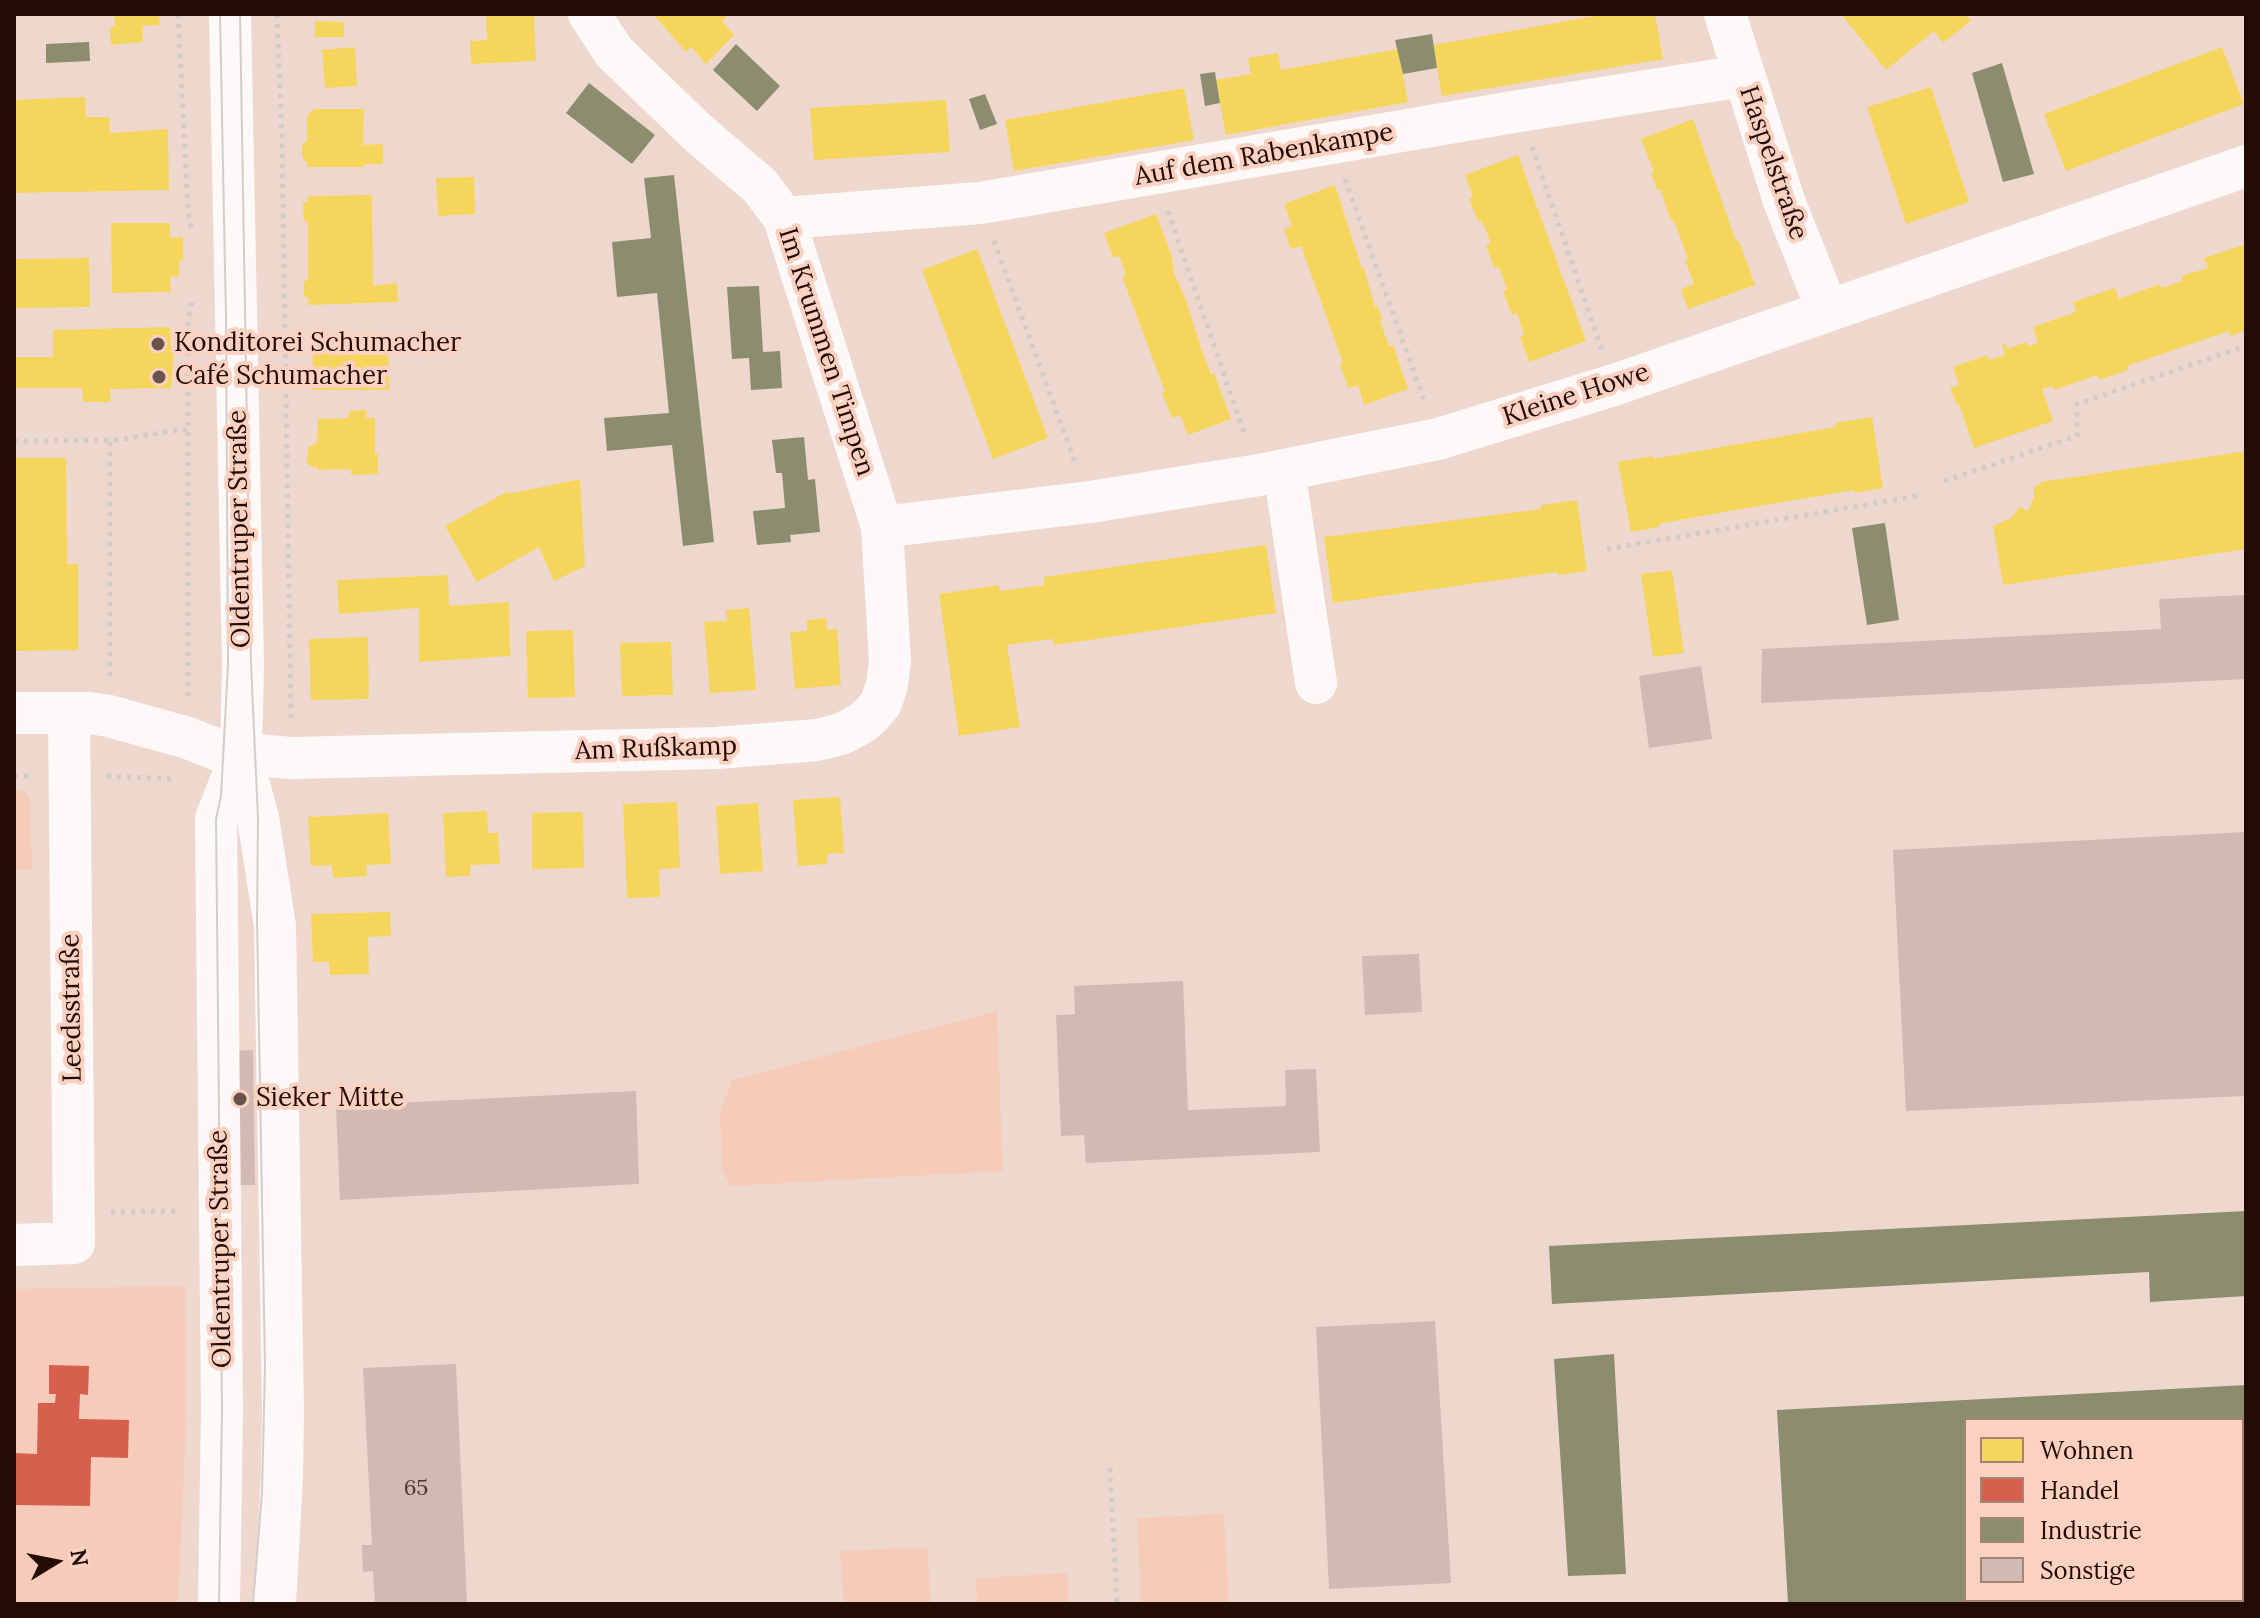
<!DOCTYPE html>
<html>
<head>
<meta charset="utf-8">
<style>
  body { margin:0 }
  #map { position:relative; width:2260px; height:1618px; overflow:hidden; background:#eed8ce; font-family:Lora,serif }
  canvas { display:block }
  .frame { position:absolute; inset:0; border:16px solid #230c03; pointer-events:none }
  .legend { position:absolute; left:1964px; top:1418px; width:280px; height:184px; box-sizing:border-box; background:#fbd2c1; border:2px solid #a58375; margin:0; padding:10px 14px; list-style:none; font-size:24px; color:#230c03 }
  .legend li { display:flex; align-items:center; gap:16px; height:40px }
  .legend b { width:40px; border:2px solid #a58375 }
  .north { position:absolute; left:16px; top:1522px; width:80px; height:80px; -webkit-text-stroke:6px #fbd2c1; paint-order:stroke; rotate:80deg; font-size:22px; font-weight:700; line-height:32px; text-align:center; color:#230c03 }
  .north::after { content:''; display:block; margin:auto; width:28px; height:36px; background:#230c03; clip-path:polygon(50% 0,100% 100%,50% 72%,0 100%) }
</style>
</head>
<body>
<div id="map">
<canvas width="2260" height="1618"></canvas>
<div class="frame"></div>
<ul class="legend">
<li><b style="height:22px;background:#f6d55c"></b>Wohnen</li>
<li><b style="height:22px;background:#d6604d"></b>Handel</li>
<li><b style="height:22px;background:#8c8c6e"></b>Industrie</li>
<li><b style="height:22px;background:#d1b9b4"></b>Sonstige</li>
</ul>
<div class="north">N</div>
</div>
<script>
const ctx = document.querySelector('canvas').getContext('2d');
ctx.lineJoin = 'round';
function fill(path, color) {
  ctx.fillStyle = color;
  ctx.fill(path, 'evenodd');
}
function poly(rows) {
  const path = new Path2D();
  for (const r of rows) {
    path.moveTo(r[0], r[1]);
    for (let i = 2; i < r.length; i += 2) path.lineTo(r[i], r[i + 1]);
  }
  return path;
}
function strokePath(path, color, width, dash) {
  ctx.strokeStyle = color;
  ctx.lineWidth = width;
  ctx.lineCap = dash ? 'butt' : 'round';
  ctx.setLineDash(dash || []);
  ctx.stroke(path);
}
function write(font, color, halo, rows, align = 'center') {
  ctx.font = font + ' Lora,serif';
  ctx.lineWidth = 8;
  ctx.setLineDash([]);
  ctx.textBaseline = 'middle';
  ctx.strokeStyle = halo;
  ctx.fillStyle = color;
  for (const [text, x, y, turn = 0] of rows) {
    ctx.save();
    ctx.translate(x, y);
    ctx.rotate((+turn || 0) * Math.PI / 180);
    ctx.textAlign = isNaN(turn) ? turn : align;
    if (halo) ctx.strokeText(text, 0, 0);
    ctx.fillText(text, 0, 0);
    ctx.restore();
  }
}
const built = poly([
  [185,1286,186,1425,178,1604,14,1604,14,1289]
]);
const green = poly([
  [14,791,24,791,30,797,32,869,14,869],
  [997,1011,1003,1171,731,1186,722,1170,720,1112,732,1080],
  [1224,1514,1229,1604,1141,1604,1137,1518],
  [927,1547,931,1604,844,1604,840,1551],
  [1067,1573,1069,1604,977,1604,976,1578]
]);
const homes = poly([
  [114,14,159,14,160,25,142,26,143,42,111,45,110,27,115,26],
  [486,14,534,14,536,61,471,64,470,41,487,40],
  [653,14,729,14,722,21,734,35,706,64,691,47,686,52],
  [1606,14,1655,14,1663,59,1442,96,1433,45],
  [1841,14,1965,14,1971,21,1943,43,1934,31,1886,70],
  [315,21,344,22,344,37,315,37],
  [355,47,357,86,325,88,322,50],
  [2222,47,2244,104,2066,171,2044,114],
  [1398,49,1408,102,1226,135,1216,80,1251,74,1248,58,1278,53,1281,70],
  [1931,87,1969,202,1906,224,1867,107],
  [1184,88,1194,140,1014,171,1005,120],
  [85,97,86,117,109,117,110,133,168,129,169,190,14,193,14,100],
  [946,100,950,152,814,160,810,108],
  [314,109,364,109,363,145,383,144,383,164,364,164,365,167,307,167,308,164,302,157,302,144,307,141,307,116],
  [1693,119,1736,241,1739,241,1755,285,1688,309,1681,289,1694,284,1685,260,1688,259,1674,221,1671,221,1660,189,1657,190,1651,173,1654,172,1641,139],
  [1518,155,1586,341,1529,362,1520,337,1524,335,1517,313,1512,315,1503,291,1507,289,1499,267,1494,268,1486,245,1491,243,1482,221,1478,222,1469,199,1473,197,1465,175],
  [474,177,475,214,438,216,436,178],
  [1335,185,1362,269,1364,268,1375,307,1378,306,1382,320,1380,321,1389,346,1393,345,1408,389,1364,405,1358,385,1348,388,1340,364,1343,363,1301,246,1291,249,1284,229,1292,226,1284,204],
  [372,195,373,286,397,283,398,302,308,305,309,299,304,296,304,282,308,279,308,223,304,220,303,204,308,201,308,196],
  [1156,214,1172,257,1174,274,1185,297,1202,351,1211,375,1214,373,1231,419,1188,435,1180,415,1172,418,1162,393,1165,392,1122,276,1126,274,1119,256,1113,258,1104,233],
  [111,223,170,223,170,238,183,237,183,260,179,261,179,276,170,277,171,292,112,293],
  [2246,244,2246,331,2230,336,2229,331,2127,366,2128,370,2099,380,2097,375,2054,390,2053,386,2042,389,2053,421,1974,448,1959,404,1957,405,1950,388,1959,385,1953,367,1987,355,1988,360,2005,355,2002,344,2005,344,2007,349,2026,342,2028,346,2038,343,2033,327,2076,312,2073,302,2115,288,2119,299,2160,284,2161,288,2183,281,2181,276,2208,268,2204,258],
  [977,249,1048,438,993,459,922,270],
  [89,258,90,307,14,308,16,259],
  [170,327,171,352,174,352,171,388,110,389,110,402,83,402,82,388,14,388,14,357,53,357,53,330],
  [312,334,388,334,389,390,312,390,313,387,307,384,303,378,306,370,313,367],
  [366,410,366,418,375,418,375,454,378,454,378,474,351,475,351,469,317,470,318,467,311,467,307,463,308,447,317,443,318,419,348,418,349,411],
  [1872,417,1883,488,1855,493,1854,490,1718,513,1659,524,1659,527,1631,532,1618,462,1653,456,1653,459,1836,427,1835,423],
  [2246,451,2246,549,2003,585,1993,526,2011,518,2020,507,2028,511,2034,497,2034,486,2040,485,2041,482],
  [14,458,66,458,67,564,78,564,78,650,14,651],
  [580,479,585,566,554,581,539,547,477,582,445,526,508,491,509,494],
  [1577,500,1587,571,1558,575,1557,572,1333,603,1324,537,1541,509,1541,505],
  [1266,545,1276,613,1054,645,1053,639,1007,645,1020,727,959,736,939,594,999,585,1000,591,1044,585,1044,577],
  [1672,570,1684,653,1653,657,1641,574],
  [448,575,449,606,509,602,510,656,419,662,419,608,339,614,337,580],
  [749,608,756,690,710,693,704,622,727,621,726,610],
  [826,618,827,630,837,629,841,685,795,689,790,632,807,631,807,620],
  [573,630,575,697,528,698,526,631],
  [368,637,369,699,311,700,309,639],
  [671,642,673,695,622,696,620,643],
  [840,797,844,853,827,854,827,864,798,866,793,800],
  [677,802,680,868,659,869,660,897,627,898,623,804],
  [758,803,763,871,720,874,716,806],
  [487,811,488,833,498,833,500,864,470,865,470,876,446,877,443,813],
  [583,812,584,868,532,869,532,813],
  [388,813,391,864,366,865,367,876,333,878,332,865,311,866,308,817],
  [390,912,391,936,368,937,369,974,330,975,329,962,313,962,311,914]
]);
const shops = poly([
  [49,1365,89,1366,88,1395,80,1394,79,1419,129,1420,128,1458,91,1457,90,1506,14,1505,14,1453,37,1454,38,1403,55,1403,56,1394,49,1394]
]);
const industry = poly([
  [1432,34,1437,68,1403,74,1395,40],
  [89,42,90,61,46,63,46,44],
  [736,44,780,86,757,111,713,70],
  [2002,63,2034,174,2003,182,1972,73],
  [1215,72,1220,103,1205,106,1200,74],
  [589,83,655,135,632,164,566,113],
  [985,94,997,124,980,130,969,99],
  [674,175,714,542,683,546,672,445,607,451,604,418,669,413,657,293,617,297,612,242,651,238,644,178],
  [759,286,763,352,780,351,782,388,751,390,749,358,732,359,727,287],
  [804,437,808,480,815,479,820,532,790,535,791,542,757,545,753,511,785,508,782,473,776,473,772,440],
  [1885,523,1899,620,1867,625,1852,528],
  [2246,1211,2246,1296,2150,1302,2149,1272,1552,1304,1549,1246],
  [1614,1354,1626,1574,1568,1576,1554,1359],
  [2246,1385,2246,1604,1788,1604,1777,1410],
  [1966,1420,2242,1420,2242,1600,1966,1600]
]);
const building = poly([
  [2246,595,2246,679,1761,703,1762,649,2161,629,2159,599],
  [1701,666,1712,739,1649,748,1639,676],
  [2246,832,2246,1096,1906,1111,1893,850],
  [1419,954,1422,1012,1365,1015,1362,956],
  [1183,981,1188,1110,1286,1106,1285,1070,1316,1069,1320,1152,1086,1163,1084,1135,1061,1136,1056,1015,1075,1014,1074,986],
  [253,1050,255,1185,232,1185,230,1051],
  [636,1091,639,1184,340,1200,336,1106],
  [1435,1321,1451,1583,1329,1589,1316,1327],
  [456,1364,467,1604,375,1604,373,1571,363,1572,362,1545,372,1545,363,1368]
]);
const path = poly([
  [178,14,188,211,191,228],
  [277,14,282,140,291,719],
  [1532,147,1602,350],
  [1345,179,1425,403],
  [1168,211,1245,436],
  [994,241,1076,465],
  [14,441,117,440,172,431,188,430],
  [1944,481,2077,436,2077,404,2246,346],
  [1607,549,1917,496],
  [110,676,110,441],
  [188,696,188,319,193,298],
  [14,776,33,776],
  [107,776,177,779],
  [111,1212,181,1211],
  [1110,1468,1117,1604]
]);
const minor = poly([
  [230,14,243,664,241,755,258,818,275,926,283,1412,282,1476,275,1604],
  [1725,14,1784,201,1827,309],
  [784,218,980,203,1519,111,1743,76],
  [1284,470,1316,683],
  [882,527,1090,502,1259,475,1438,439,1614,385,2246,166],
  [14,713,89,713,109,716,188,738,223,752,291,758,717,748,817,740,841,734,862,723,872,714,881,703,887,685,890,661,882,527,784,218,760,186,697,132,614,52,589,14],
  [14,1245,74,1243,69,713],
  [219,1604,222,1409,216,819,241,755]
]);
const tram = poly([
  [240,14,251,664,258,818,257,920,265,1367,262,1493,253,1604],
  [219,1604,222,1409,216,819,221,796,228,664,226,319,220,14]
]);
const markers = [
  [158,344,8,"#6a534a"],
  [159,377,8,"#6a534a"],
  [240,1099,8,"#6a534a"]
];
const numberNames = [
  ["65",416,1489]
];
const streetNames = [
  ["Auf dem Rabenkampe",1264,155,-10],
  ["Haspelstraße",1773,163,71],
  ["Im Krummen Timpen",826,352,72],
  ["Kleine Howe",1576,395,-18],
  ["Oldentruper Straße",240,529,-91],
  ["Am Rußkamp",656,749,-2],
  ["Leedsstraße",72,1008,-91],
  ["Oldentruper Straße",221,1249,-91]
];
const poiNames = [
  ["Konditorei Schumacher",174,344],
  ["Café Schumacher",175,377],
  ["Sieker Mitte",256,1099]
];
fill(built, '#f6cbb9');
fill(green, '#f6cbb8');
fill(homes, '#f6d55c');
fill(shops, '#d6604d');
fill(industry, '#8c8c6e');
fill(building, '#d1b9b4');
strokePath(path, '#d2cbc8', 5, [4, 6]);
strokePath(minor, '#fcf9f8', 42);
strokePath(tram, '#d3ccc9', 2);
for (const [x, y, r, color] of markers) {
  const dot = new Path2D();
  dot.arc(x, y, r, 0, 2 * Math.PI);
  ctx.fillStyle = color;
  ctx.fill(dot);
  strokePath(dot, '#fbd2c1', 3);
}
write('22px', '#4e372f', null, numberNames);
write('26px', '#230c03', '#fbd2c1', streetNames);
write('26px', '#230c03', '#fbd2c1', poiNames, 'left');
</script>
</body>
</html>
